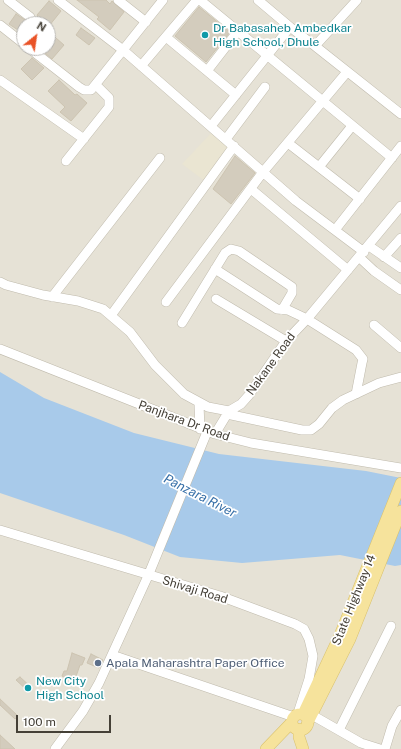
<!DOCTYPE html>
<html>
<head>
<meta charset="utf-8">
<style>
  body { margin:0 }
  #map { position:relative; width:401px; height:749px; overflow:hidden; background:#f2f0e7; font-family:"Public Sans",sans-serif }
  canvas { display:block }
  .north { position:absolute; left:16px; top:16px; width:40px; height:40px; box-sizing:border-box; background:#fff; border:1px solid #b5b3af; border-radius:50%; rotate:30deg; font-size:11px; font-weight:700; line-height:16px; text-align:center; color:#454037 }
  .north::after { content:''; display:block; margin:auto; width:14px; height:18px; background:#e95327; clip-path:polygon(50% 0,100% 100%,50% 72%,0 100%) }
  .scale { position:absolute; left:16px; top:715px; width:95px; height:18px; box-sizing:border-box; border:2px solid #454037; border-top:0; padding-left:5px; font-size:12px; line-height:14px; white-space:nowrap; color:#454037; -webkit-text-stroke:3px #fff; paint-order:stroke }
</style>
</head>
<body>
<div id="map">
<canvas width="401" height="749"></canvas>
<div class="north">N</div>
<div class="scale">100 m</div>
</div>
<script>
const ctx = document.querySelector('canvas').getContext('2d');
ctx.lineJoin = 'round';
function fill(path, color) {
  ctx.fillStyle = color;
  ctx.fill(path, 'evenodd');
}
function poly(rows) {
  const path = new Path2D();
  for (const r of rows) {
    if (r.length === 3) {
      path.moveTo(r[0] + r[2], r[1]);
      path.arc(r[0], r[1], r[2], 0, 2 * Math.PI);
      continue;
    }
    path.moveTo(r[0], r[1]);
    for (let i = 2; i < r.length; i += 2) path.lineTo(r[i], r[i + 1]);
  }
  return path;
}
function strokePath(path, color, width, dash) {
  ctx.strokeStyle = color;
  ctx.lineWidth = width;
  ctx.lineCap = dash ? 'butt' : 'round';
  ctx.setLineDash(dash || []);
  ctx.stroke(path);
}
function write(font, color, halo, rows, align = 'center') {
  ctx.font = font + ' "Public Sans",sans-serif';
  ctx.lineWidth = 3.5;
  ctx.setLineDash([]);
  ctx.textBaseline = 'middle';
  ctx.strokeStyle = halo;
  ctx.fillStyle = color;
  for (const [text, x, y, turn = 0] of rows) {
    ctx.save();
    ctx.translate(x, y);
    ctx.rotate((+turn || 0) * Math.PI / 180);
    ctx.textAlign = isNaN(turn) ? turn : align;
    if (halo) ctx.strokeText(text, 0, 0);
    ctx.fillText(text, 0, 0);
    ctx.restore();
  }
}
const residential = poly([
  [0,0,401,0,401,749,0,749],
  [24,24,48,24,48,48,24,48]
]);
const education = poly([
  [212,132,230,148,206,182,182,164]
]);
const water = poly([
  [0,372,44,398,134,433,219,454,366,471,401,478,401,565,395,566,340,555,242,563,180,557,124,535,0,493]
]);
const building = poly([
  [77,0,106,0,110,4,112,1,124,12,110,30,97,19,99,17,77,0],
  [49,1,61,11,49,26,37,15,49,1],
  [199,7,230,32,206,62,175,36,199,7],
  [16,14,28,22,24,24,24,28,21,32,9,24,16,14],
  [81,28,95,38,89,45,76,35,81,28],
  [48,31,64,45,52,59,39,48,48,48,48,31],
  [32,58,44,68,32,80,21,69,32,58],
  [59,80,75,95,77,94,87,103,71,121,60,112,65,107,48,91,59,80],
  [235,156,255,173,231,204,213,189,235,156],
  [72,653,85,658,82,665,80,665,74,682,62,676,64,671,67,671,72,653],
  [91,654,103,660,99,668,87,663,91,654],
  [20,677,32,688,29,692,16,680,20,677],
  [0,699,18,716,15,719,0,705,0,699],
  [0,735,15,749,0,749,0,735]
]);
const minor = poly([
  [8,0,30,17],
  [58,0,123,50,296,201,364,252],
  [118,0,146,22],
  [200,0,392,158],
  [258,0,290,27],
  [357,0,315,46,401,114],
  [0,25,24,44],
  [166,37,236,95],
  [29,48,79,87,84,90,91,90,163,0],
  [141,66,197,0],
  [207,71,238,31],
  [0,80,84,139],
  [211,126,290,27,315,46],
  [226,139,265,87],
  [288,143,360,199],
  [66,161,109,107,109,98,97,86],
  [319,167,352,126],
  [251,189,348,270],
  [335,230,401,146],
  [369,246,401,268],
  [359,257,374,271,401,290],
  [384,257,401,238],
  [215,269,277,309,288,310,307,319,356,350,363,359,362,363,356,394],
  [0,282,6,285,43,295,78,301,103,309,130,332,155,365,184,394,208,407,229,411,241,404,249,395,286,341,307,319,401,206],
  [52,297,160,158],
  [216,299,286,341],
  [166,302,263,172,347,72],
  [112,314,234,146],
  [182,323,225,253,231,249,239,251,292,287,292,293,282,310],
  [374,325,401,348],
  [0,349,215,434,251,443,401,468],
  [199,404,200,429],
  [227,414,302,430,311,430,319,424,332,408,343,400,379,383,401,377],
  [215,434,229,411],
  [0,530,220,596,295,624,304,629,309,639,313,656,309,679,299,710],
  [112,655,294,717],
  [312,715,361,743,380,749],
  [339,730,391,626],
  [55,749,83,711,99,683,148,576,207,432],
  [385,749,392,726,401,710]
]);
const major = poly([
  [303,714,340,635,401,483],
  [300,722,8],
  [307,724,350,639,401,511],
  [299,729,299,737,303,749],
  [266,749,292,722]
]);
const markers = [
  [205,35,4,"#0f9aa8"],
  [98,663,4,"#5c6f8a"],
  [28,688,4,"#0f9aa8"]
];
const cultureNames = [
  ["Dr Babasaheb Ambedkar",213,28],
  ["High School, Dhule",213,42],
  ["New City",36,681],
  ["High School",36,695]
];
const streetNames = [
  ["Nakane Road",271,364,-54],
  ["Panjhara Dr Road",184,421,20],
  ["Shivaji Road",195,590,17],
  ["State Highway 14",354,600,-68]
];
const serviceNames = [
  ["Apala Maharashtra Paper Office",106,663]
];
const waterNames = [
  ["Panzara River",200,496,27]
];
fill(residential, '#e6e2d6');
fill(education, '#eae5d2');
fill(water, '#a8caea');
fill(building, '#d3ccbd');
strokePath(building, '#cdc4b1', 1);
strokePath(minor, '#c0bbad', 10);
strokePath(major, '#dac26d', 12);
strokePath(minor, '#fff', 9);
strokePath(major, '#f6e39c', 11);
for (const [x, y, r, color] of markers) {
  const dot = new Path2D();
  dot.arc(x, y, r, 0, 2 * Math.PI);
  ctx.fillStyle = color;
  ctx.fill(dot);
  strokePath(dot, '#fff', 1.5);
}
write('12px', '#0d838f', '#fff', cultureNames, 'left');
write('12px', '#454037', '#fff', streetNames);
write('12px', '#4e5e75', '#fff', serviceNames, 'left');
write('italic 13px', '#3870a8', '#fff', waterNames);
</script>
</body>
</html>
